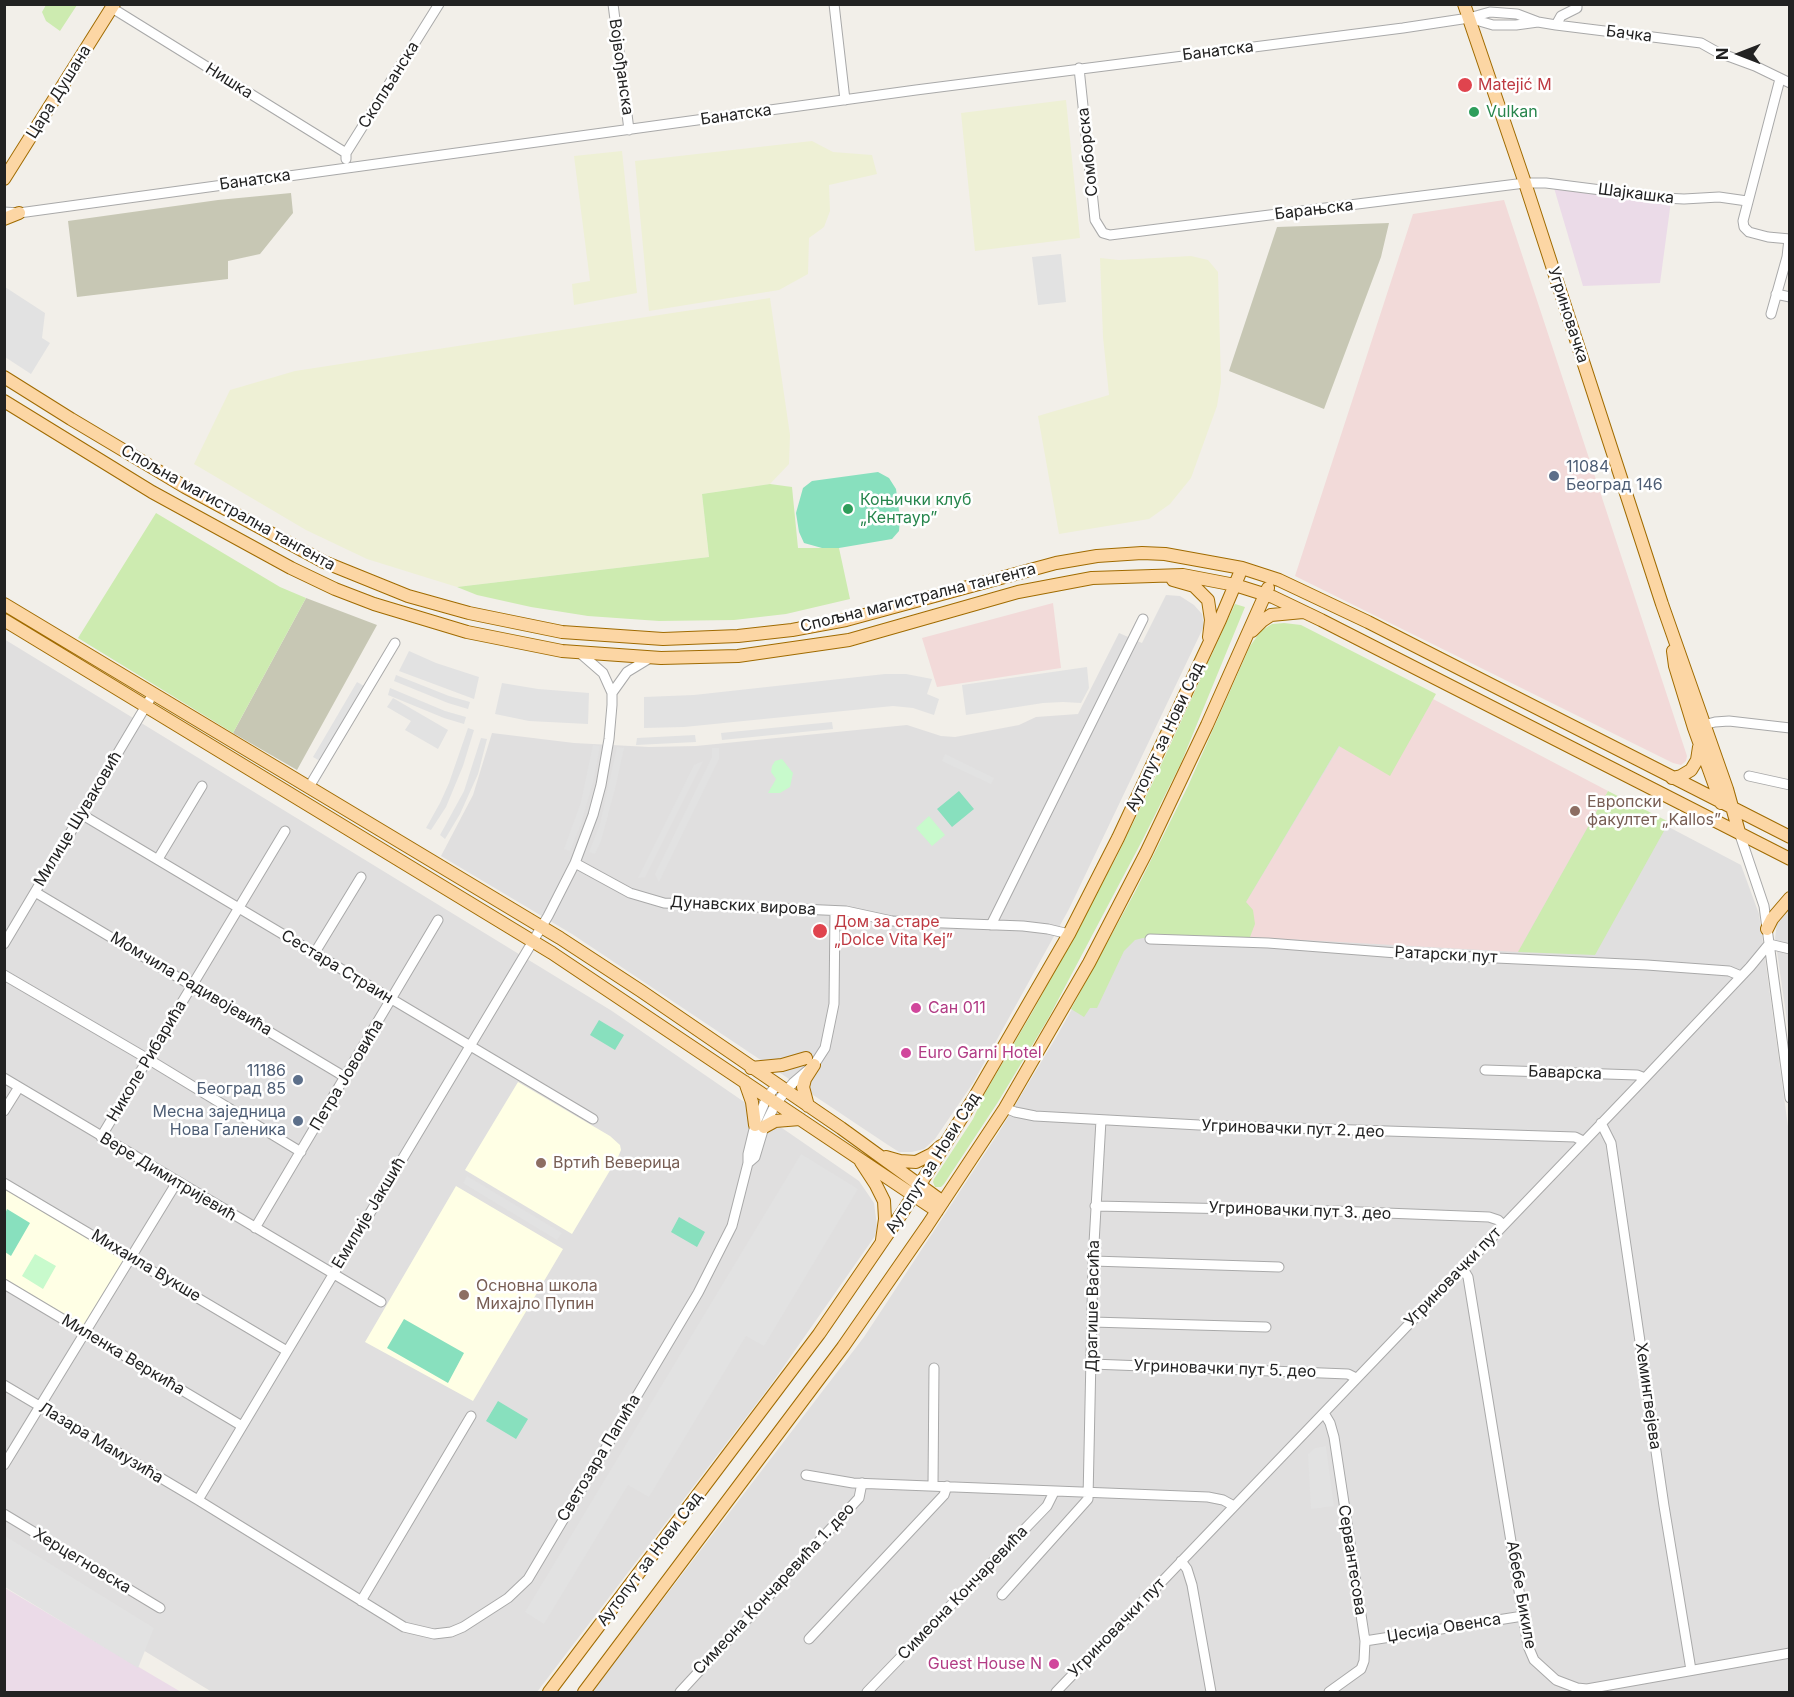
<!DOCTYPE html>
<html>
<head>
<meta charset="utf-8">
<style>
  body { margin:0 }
  #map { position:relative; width:1794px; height:1697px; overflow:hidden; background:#f2efe9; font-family:Inter,sans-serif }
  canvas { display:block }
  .frame { position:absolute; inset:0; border:6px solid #222; pointer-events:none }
  .north { position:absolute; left:1710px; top:24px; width:60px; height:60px; -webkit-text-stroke:4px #fff; paint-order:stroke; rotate:270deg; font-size:16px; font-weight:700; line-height:24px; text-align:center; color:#222 }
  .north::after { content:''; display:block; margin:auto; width:21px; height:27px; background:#222; clip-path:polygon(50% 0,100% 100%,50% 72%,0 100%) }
</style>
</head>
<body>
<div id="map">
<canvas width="1794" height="1697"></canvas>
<div class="frame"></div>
<div class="north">N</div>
</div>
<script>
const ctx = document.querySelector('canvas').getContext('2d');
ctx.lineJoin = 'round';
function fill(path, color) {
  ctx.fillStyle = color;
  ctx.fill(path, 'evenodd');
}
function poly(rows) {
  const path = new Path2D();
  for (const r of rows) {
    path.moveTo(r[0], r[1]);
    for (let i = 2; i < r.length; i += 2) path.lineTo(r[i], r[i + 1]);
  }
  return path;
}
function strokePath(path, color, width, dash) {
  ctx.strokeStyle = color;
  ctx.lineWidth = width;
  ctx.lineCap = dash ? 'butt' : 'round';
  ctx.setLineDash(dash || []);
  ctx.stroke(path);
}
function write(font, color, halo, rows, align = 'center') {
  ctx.font = font + ' Inter,sans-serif';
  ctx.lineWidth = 5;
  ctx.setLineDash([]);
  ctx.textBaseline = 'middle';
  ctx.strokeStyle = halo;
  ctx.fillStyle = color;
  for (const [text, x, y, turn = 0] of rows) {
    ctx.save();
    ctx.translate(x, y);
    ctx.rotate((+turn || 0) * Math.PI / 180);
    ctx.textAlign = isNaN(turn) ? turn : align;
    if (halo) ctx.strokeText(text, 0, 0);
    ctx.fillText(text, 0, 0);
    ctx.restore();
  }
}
const residential = poly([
  [1166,595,1180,596,1194,605,1202,614,1204,626,1069,909,973,1083,935,1139,924,1149,912,1152,899,1152,888,1145,572,934,441,856,473,795,492,733,574,743,649,747,696,746,907,725,941,736,955,737,1019,725,1036,717,1078,714,1119,633,1142,643],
  [4,639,612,1011,859,1181,874,1203,877,1226,875,1236,770,1386,537,1692,212,1692,5,1566],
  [1328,648,1741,865,1759,914,1790,1141,1789,1692,592,1692,864,1337,999,1132,1058,1034,1141,886],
  [1789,904,1789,1035,1775,938,1777,923]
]);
const commercial = poly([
  [1504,200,1687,756,1686,761,1681,765,1673,763,1295,576,1413,214],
  [1053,603,1061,668,937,687,922,638],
  [1433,699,1608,791,1518,952,1250,937,1254,924,1252,910,1246,902,1340,746,1390,775]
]);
const industrial = poly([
  [1554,188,1671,201,1660,283,1583,286],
  [5,1588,181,1692,5,1692]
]);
const education = poly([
  [518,1082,610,1136,620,1145,621,1150,618,1157,572,1234,465,1170],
  [5,1183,131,1257,86,1332,5,1284],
  [456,1186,563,1249,473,1401,365,1342]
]);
const construction = poly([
  [291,193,293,213,260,254,228,261,228,279,77,297,68,221,218,200],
  [1389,223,1381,257,1324,409,1229,371,1277,227],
  [306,598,377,625,297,770,233,733]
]);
const farmland = poly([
  [1066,100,1080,238,975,251,961,113],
  [812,141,833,152,872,155,877,174,829,185,830,211,824,227,809,238,808,274,779,290,649,311,635,161],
  [622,151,637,293,574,305,572,284,590,281,574,156],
  [1191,256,1208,260,1218,272,1221,382,1217,406,1191,478,1170,504,1149,519,1059,534,1038,416,1109,395,1103,337,1100,258,1119,260],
  [770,298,790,435,789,464,770,484,702,494,709,557,457,587,367,559,306,530,194,464,230,390,295,371]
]);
const grass = poly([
  [46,5,46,4,77,5,60,31,46,21,42,12],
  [770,484,792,487,798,548,839,548,850,599,786,614,734,620,659,621,588,616,531,607,477,595,457,587,709,557,702,494],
  [156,513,280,587,306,598,233,733,78,638],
  [1235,604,1245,607,1181,763,1143,839,1048,1019,998,1102,944,1184,941,1187,935,1187,933,1182,934,1179,973,1119,985,1093,1033,1011,1116,858,1155,778],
  [1284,623,1301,625,1436,694,1390,776,1339,746,1246,902,1253,910,1255,924,1250,937,1143,938,1135,940,1124,951,1097,1008,1090,1008,1084,1017,1071,1009,1136,890,1188,786,1250,646,1261,631,1272,624],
  [1608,791,1669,822,1595,955,1518,952]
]);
const park = poly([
  [782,759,793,773,790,787,780,793,768,793,776,779,771,772,772,766,775,761],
  [929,816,945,835,932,846,916,828],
  [35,1254,56,1266,43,1289,22,1276]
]);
const pitch = poly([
  [878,472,889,478,896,489,900,518,899,531,892,539,839,548,822,548,804,543,799,532,796,513,803,488,812,481],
  [959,791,974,809,952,827,937,809],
  [599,1020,624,1035,615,1050,590,1035],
  [7,1209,30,1223,11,1256,5,1252,5,1214],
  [679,1217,705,1232,697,1247,671,1232],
  [404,1319,464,1353,448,1383,387,1348],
  [498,1401,528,1419,516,1439,486,1421]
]);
const parking = poly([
  [1061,254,1066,302,1038,305,1032,257],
  [5,287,45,313,42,338,50,343,31,374,5,357],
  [409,651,436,663,479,677,474,699,399,671],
  [1087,667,1089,688,1081,703,1063,702,1043,703,966,715,962,685],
  [885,674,906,674,932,679,927,694,939,699,934,715,913,708,893,706,684,727,644,728,644,697,694,695],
  [396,675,449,696,470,702,468,709,448,703,394,681],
  [357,682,364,686,320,761,313,757],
  [502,683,538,689,589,693,588,724,529,721,495,714],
  [390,688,445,711,466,717,464,724,444,718,388,695],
  [393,698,448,730,438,749,405,730,411,721,387,707],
  [832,722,833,729,722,740,721,733],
  [468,728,474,730,463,766,446,807,431,830,426,828,440,803,449,783],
  [695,735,696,742,636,745,637,738],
  [481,738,487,739,478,774,460,814,445,839,440,835,464,791],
  [593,745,600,746,593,782,581,824,570,851,564,849,581,802],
  [617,747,624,748,616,785,601,841,595,854,589,852,600,824],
  [712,748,719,748,719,759,659,882,655,874,712,757],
  [945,754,994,778,991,784,942,761],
  [703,761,645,877,638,878,694,765],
  [801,1154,858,1189,764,1346,746,1336,649,1497,628,1485,544,1624,525,1612],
  [467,1176,562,1233,557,1240,463,1183],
  [1326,1446,1334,1506,1311,1509,1308,1454,1315,1448],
  [5,1536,154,1628,138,1668,5,1587]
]);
const minor = poly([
  [613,4,629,130],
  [834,4,845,100],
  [112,8,346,153],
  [1469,18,1493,25,1516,25,1538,22],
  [1556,25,1561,16,1577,8,1577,4],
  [1079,68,1095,220,1103,233,1110,235,1525,183,1546,183,1664,198,1684,199,1719,197,1747,201],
  [1780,79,1743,221,1744,227,1749,232,1768,237,1790,239],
  [346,159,346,153,356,137,439,4],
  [4,212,19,213,916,90,1403,28,1469,18,1490,12,1517,14,1538,22,1556,25,1701,43,1717,52,1755,66,1790,83],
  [1776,294,1790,297],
  [1771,314,1787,257,1789,239],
  [612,693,627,672,650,658],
  [1700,726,1715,722,1729,721,1790,728],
  [1749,776,1790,785],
  [309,787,395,643],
  [81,814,593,1119],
  [1739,832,1764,906,1790,1098],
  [158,859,202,786],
  [575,863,630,893,664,903,846,911,892,921,1023,926,1048,929,1069,934],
  [35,892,345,1077],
  [991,925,1143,619],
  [1150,939,1268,943,1410,954,1647,965,1729,971,1741,976],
  [4,944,153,694],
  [1769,944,1790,949],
  [314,954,361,877],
  [4,975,148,1059,301,1152],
  [1485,1070,1637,1075,1645,1078],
  [4,1078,381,1302],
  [1005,1108,1015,1112,1035,1116,1199,1125,1575,1137,1583,1141],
  [4,1111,19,1087],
  [1601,1123,1611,1143,1664,1506,1691,1670],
  [101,1137,285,831],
  [748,1163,755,1157,764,1127,776,1103,793,1083,814,1065,825,1048,834,1004,835,911],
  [4,1183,287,1351],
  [1095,1206,1334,1211,1489,1217,1498,1220,1503,1225],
  [255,1228,438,920],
  [1093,1261,1279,1267],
  [1462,1267,1468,1277,1528,1646,1534,1660,1556,1680,1577,1688,1587,1689,1790,1653],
  [4,1284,242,1426],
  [1092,1322,1266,1327],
  [1092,1364,1348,1374,1356,1378],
  [4,1385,198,1500,404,1627,434,1634,451,1632,463,1627,508,1598,528,1579,698,1293,732,1226,748,1163,748,1154,755,1125,767,1097,777,1085],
  [1324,1413,1330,1423,1334,1437,1365,1641,1364,1661,1361,1669,1329,1692],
  [4,1465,177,1182],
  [806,1475,853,1483,1208,1497,1223,1500,1234,1506],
  [933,1485,934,1368],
  [198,1500,548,916,575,863,593,815,601,785,609,739,612,705,612,693,603,673,580,653],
  [4,1514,160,1608],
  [1181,1561,1187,1569,1192,1585,1211,1692],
  [1002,1595,1088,1499,1093,1261,1101,1120],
  [361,1601,471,1416],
  [809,1639,944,1495,947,1486],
  [1365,1641,1523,1616],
  [680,1692,859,1498,862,1483],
  [867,1692,1047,1506,1054,1492],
  [1056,1692,1645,1078,1750,967,1769,944]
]);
const major = poly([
  [1464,4,1525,183,1662,604,1727,789,1739,832],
  [4,179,114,4],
  [4,219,19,213],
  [4,377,71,419,185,487,324,562,408,596,469,613,562,632,663,639,738,636,792,630,846,620,1056,563,1097,556,1142,553,1165,554,1242,568,1279,580,1368,622,1790,837],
  [4,401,152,492,291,568,335,589,374,604,467,632,562,651,661,658,738,656,849,640,1018,592,1092,578,1183,575,1235,585,1273,597,1321,620,1790,859],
  [1173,580,1194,586,1208,600,1211,620,1209,637],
  [4,604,560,938,641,991,841,1128,943,1202],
  [4,620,552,953,937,1211],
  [1252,631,1262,621,1271,615,1303,612],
  [1673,651,1675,666,1694,728,1721,803],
  [1672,778,1681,776,1691,770,1697,760,1699,747],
  [1767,929,1772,919,1790,898],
  [751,1068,782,1065,806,1058],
  [745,1082,752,1102,755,1125],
  [808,1106,803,1087,805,1079,814,1065],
  [764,1127,775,1121,800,1119],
  [886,1157,900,1161,916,1162,932,1154,941,1146],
  [861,1162,876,1185,884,1201,885,1219,882,1240],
  [549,1692,819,1334,904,1210,974,1098,1069,934,1118,838,1220,620,1242,568],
  [584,1692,843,1347,927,1226,1005,1108,1089,963,1146,853,1207,725,1268,588]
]);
const markers = [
  [1465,85,8,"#e0444e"],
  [1474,112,6,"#2e9e5b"],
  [1554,476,6,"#5c6f8a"],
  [848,509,6,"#2e9e5b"],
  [1575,811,6,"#8d6e63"],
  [820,931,8,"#e0444e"],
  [916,1008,6,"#d1479c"],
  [906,1053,6,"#d1479c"],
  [298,1080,6,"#5c6f8a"],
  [298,1121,6,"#5c6f8a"],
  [541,1163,6,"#8d6e63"],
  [464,1295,6,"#8d6e63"],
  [1054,1664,6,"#d1479c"]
];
const streetNames = [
  ["Бачка",1629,34,7],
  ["Банатска",1218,51,-7],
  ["Војвођанска",621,67,82],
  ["Нишка",229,81,32],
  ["Скопљанска",389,85,-58],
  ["Цара Душана",59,92,-58],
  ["Банатска",736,115,-8],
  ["Сомборска",1088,152,-96],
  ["Банатска",255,180,-8],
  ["Шајкашка",1636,194,7],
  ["Барањска",1314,210,-7],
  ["Угриновачка",1568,315,72],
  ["Спољна магистрална тангента",228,508,29],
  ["Спољна магистрална тангента",918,598,-14],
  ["Аутопут за Нови Сад",1165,737,-65],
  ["Милице Шуваковић",78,819,-59],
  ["Дунавских вирова",743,906,3],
  ["Ратарски пут",1446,955,3],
  ["Сестара Страин",337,967,31],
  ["Момчила Радивојевића",191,984,31],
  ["Николе Рибарића",147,1061,-59],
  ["Баварска",1565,1073,2],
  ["Петра Јововића",347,1075,-59],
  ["Угриновачки пут 2. део",1293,1129,2],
  ["Аутопут за Нови Сад",933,1163,-58],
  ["Вере Димитријевић",168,1177,31],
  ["Угриновачки пут 3. део",1300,1211,2],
  ["Емилије Јакшић",369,1213,-59],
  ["Михаила Вукше",146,1266,31],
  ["Угриновачки пут",1453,1277,-46],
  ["Драгише Васића",1093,1306,-89],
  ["Миленка Веркића",123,1355,31],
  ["Угриновачки пут 5. део",1225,1369,2],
  ["Хемингвејева",1648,1396,82],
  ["Лазара Мамузића",101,1443,31],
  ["Светозара Папића",599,1458,-59],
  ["Аутопут за Нови Сад",650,1559,-53],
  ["Сервантесова",1352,1560,81],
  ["Херцегновска",82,1561,31],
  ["Симеона Кончаревића 1. део",774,1589,-47],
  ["Симеона Кончаревића",963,1593,-46],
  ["Абебе Бикиле",1521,1595,80],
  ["Угриновачки пут",1117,1628,-46],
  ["Џесија Овенса",1444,1628,-9]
];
const healthNames = [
  ["Matejić M",1478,85],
  ["Дом за старе",834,922],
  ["„Dolce Vita Kej”",834,940]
];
const leisureNames = [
  ["Vulkan",1486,112],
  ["Коњички клуб",860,500],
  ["„Кентаур”",860,518]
];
const serviceNames = [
  ["11084",1566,467,"left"],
  ["Београд 146",1566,485,"left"],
  ["11186",286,1071],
  ["Београд 85",286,1089],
  ["Месна заједница",286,1112],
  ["Нова Галеника",286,1130]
];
const educationNames = [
  ["Европски",1587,802],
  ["факултет „Kallos”",1587,820],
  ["Вртић Веверица",553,1163],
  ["Основна школа",476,1286],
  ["Михајло Пупин",476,1304]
];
const hotelNames = [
  ["Сан 011",928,1008],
  ["Euro Garni Hotel",918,1053],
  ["Guest House N",1042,1664,"right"]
];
fill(residential, '#e0dfdf');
fill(commercial, '#f2dad9');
fill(industrial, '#ebdbe8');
fill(education, '#ffffe5');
fill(construction, '#c7c7b4');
fill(farmland, '#eef0d5');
fill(grass, '#cdebb0');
fill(park, '#c8facc');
fill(pitch, '#88e0be');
fill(parking, '#e2e2e2');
strokePath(minor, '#a9a9a9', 11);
strokePath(major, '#a06b00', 14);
strokePath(minor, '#fff', 9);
strokePath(major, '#fcd6a4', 12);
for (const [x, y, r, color] of markers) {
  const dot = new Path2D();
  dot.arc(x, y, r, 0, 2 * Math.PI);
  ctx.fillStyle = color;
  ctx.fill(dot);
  strokePath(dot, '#fff', 2);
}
write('16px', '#222', '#fff', streetNames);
write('16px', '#be3a42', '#fff', healthNames, 'left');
write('16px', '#27864d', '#fff', leisureNames, 'left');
write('16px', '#4e5e75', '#fff', serviceNames, 'right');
write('16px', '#785e54', '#fff', educationNames, 'left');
write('16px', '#b23c85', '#fff', hotelNames, 'left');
</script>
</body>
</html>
